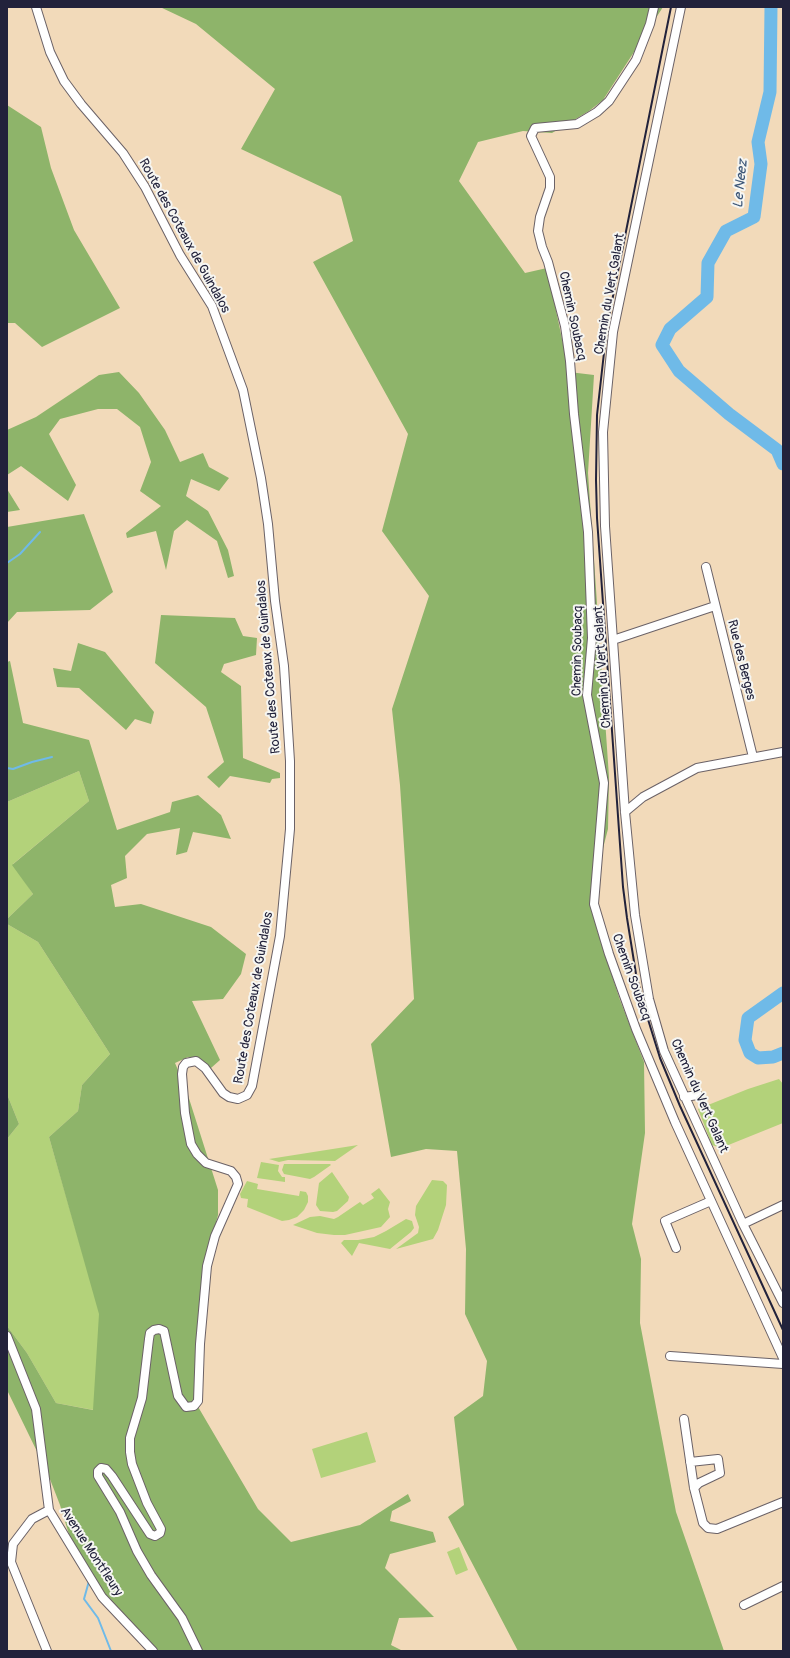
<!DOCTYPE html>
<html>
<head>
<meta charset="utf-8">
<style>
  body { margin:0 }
  #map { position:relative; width:790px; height:1658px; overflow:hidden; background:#f2daba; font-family:Pangolin,sans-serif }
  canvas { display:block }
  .frame { position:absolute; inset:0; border:8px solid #22223b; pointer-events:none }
</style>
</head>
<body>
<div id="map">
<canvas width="790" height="1658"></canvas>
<div class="frame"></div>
</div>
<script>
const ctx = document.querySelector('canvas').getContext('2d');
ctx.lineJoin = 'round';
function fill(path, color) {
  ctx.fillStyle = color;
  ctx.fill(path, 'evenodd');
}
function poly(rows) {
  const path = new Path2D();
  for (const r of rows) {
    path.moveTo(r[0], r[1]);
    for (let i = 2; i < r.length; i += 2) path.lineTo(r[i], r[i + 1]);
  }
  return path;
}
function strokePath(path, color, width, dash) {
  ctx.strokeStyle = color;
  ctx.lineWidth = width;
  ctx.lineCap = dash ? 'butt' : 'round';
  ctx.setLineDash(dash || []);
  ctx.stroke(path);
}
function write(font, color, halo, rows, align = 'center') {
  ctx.font = font + ' Pangolin,sans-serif';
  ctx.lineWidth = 4;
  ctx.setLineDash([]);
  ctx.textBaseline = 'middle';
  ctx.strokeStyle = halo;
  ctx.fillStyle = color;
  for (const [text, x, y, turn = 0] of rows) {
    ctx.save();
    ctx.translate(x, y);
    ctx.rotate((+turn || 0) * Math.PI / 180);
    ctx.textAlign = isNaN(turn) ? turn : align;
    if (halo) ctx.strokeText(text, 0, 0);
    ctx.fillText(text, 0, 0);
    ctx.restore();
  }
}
const green = poly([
  [79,771,89,801,13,864,33,894,7,919,7,802],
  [7,924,38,942,110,1054,82,1085,78,1111,49,1137,100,1314,94,1410,56,1403,27,1353,7,1326,7,1139,19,1124,7,1094],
  [779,1079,783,1084,783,1123,721,1148,712,1145,698,1109,748,1089],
  [358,1145,335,1161,288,1160,279,1162,269,1159],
  [261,1162,279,1165,278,1171,282,1177,285,1177,285,1182,257,1178],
  [284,1164,330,1164,331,1165,314,1177,310,1179,284,1174,282,1170],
  [332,1172,349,1197,348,1201,337,1211,333,1212,320,1211,316,1205,319,1183],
  [432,1180,443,1181,447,1185,446,1205,438,1230,433,1239,396,1249,418,1233,419,1227,415,1215,416,1206],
  [247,1181,258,1184,257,1189,299,1196,300,1191,306,1192,308,1196,308,1202,304,1210,297,1217,289,1220,282,1221,247,1207,248,1199,241,1198,240,1194],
  [379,1188,390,1202,388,1209,390,1217,381,1227,345,1235,334,1235,317,1233,293,1225,310,1217,320,1216,334,1219,338,1217,360,1202,363,1205,374,1198,371,1194],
  [406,1219,412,1221,414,1228,411,1232,390,1249,359,1243,352,1256,341,1243,344,1240,358,1240,374,1237,386,1231],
  [367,1432,376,1462,321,1478,312,1449],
  [459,1547,468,1570,456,1575,447,1552]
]);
const forest = poly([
  [160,7,663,7,603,100,589,111,552,133,523,131,478,142,459,181,525,273,547,268,569,372,594,375,588,473,609,777,608,829,590,898,597,930,620,1000,644,1062,645,1133,632,1224,641,1259,640,1323,676,1512,724,1651,518,1651,448,1517,464,1505,454,1417,483,1396,487,1361,465,1314,466,1249,457,1151,426,1149,391,1157,371,1044,414,999,400,785,392,709,429,596,382,531,408,434,313,262,353,241,341,196,241,149,275,89,196,24],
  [7,105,41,127,51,168,74,230,120,308,42,347,15,323,7,323],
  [119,372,139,393,165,430,180,462,203,453,209,467,229,478,219,491,191,479,186,496,208,511,228,550,234,576,228,578,217,541,187,520,174,531,166,570,156,531,127,538,126,533,161,506,140,491,151,462,140,427,117,409,98,409,60,419,49,434,76,485,68,501,21,466,7,475,7,430,36,417,99,375],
  [7,489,20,510,7,512],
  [84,514,113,592,90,610,17,612,7,623,7,527],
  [161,615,235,618,243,636,257,638,256,655,224,664,221,672,241,686,243,758,280,773,280,778,272,779,270,783,230,776,219,788,207,777,224,762,206,707,155,663],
  [78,643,105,652,154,712,151,724,135,719,126,730,79,688,57,687,53,668,71,671],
  [10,661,23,723,89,740,117,830,170,812,172,802,198,795,221,815,231,839,193,832,187,852,176,855,180,828,147,834,125,856,127,878,111,885,115,907,141,904,211,927,246,954,241,974,223,999,192,1001,220,1060,211,1068,188,1057,175,1063,186,1089,218,1190,218,1215,202,1278,197,1405,258,1509,291,1542,360,1525,408,1494,411,1501,392,1511,390,1521,433,1532,436,1542,390,1554,385,1568,434,1617,399,1618,391,1645,403,1651,157,1651,102,1595,74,1551,60,1505,48,1474,7,1390,7,1326,27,1353,56,1403,93,1410,99,1314,49,1137,78,1111,82,1085,110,1054,38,942,7,924,7,919,33,894,12,865,89,801,79,771,7,802,7,662],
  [7,1094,19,1124,7,1139]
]);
const stream = poly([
  [7,563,20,554,40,532],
  [7,768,13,769,32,762,52,757],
  [89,1581,84,1599,98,1618,111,1651]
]);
const river = poly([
  [771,7,770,92,758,142,761,164,754,217,726,231,708,263,707,297,670,329,662,345,679,371,729,414,777,450,783,464],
  [783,993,748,1018,745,1040,750,1053,758,1058,773,1057,783,1053]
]);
const minor = poly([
  [36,7,50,52,64,81,81,104,123,153,145,187,180,255,212,306,243,390,261,478,268,524,275,601,284,666,290,761,290,829,280,936,252,1086,247,1095,238,1099,229,1097,223,1093,205,1068,196,1061,186,1063,183,1067,182,1074,185,1113,191,1144,197,1154,206,1163,231,1171,236,1177,238,1184,215,1236,207,1266,200,1344,198,1401,194,1406,186,1407,178,1396,164,1331,159,1329,154,1330,150,1333,149,1339,142,1398,130,1438,130,1452,132,1464,147,1503,161,1529,160,1533,155,1536,150,1534,112,1476,106,1469,101,1468,98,1471,98,1476,120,1512,137,1551,151,1575,182,1618,198,1651],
  [654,7,650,24,636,60,609,101,597,112,577,124,535,128,531,136,550,177,550,188,540,217,538,231,542,247,548,262,565,326,570,361,574,414,588,532,592,638,587,695,604,783,594,904,609,954,636,1029,675,1122,783,1358],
  [681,7,613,332,603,432,605,526,625,812,635,915,649,999,664,1051,743,1224,783,1303],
  [706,567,753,757],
  [613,640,715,606],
  [625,812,643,797,697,768,783,752],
  [684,1097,698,1095],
  [743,1224,783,1205],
  [676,1248,665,1221,711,1201],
  [7,1336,36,1409,49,1510,102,1597,153,1651],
  [670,1356,783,1364],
  [684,1419,694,1488,703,1523,708,1528,717,1529,783,1502],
  [690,1462,718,1459,720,1473,699,1483,694,1488],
  [744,1605,783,1586],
  [47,1651,11,1562,13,1544,32,1519,49,1510]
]);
const rail = poly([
  [671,7,607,326,597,415,596,480,597,518,623,887,627,918,636,974,646,1013,660,1058,680,1106,783,1330]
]);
const streetNames = [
  ["Route des Coteaux de Guindalos",184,236,61],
  ["Chemin du Vert Galant",610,294,-80],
  ["Chemin Soubacq",572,316,78],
  ["Chemin Soubacq",578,651,-89],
  ["Rue des Berges",741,660,76],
  ["Route des Coteaux de Guindalos",269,667,-95],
  ["Chemin du Vert Galant",603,667,-94],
  ["Chemin Soubacq",631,977,70],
  ["Route des Coteaux de Guindalos",254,998,-80],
  ["Chemin du Vert Galant",699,1096,66],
  ["Avenue Montfleury",91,1552,57]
];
const waterNames = [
  ["Le Neez",741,184,-84]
];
fill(green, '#b3d27a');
fill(forest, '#8eb46a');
strokePath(stream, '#6fbae8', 2);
strokePath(river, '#6fbae8', 13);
strokePath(minor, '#6b6267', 10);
strokePath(minor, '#fff', 8);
strokePath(rail, '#22223b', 2);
write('13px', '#22223b', '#f6f6f2', streetNames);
write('italic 14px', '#3d5778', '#f6f6f2', waterNames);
</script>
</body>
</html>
